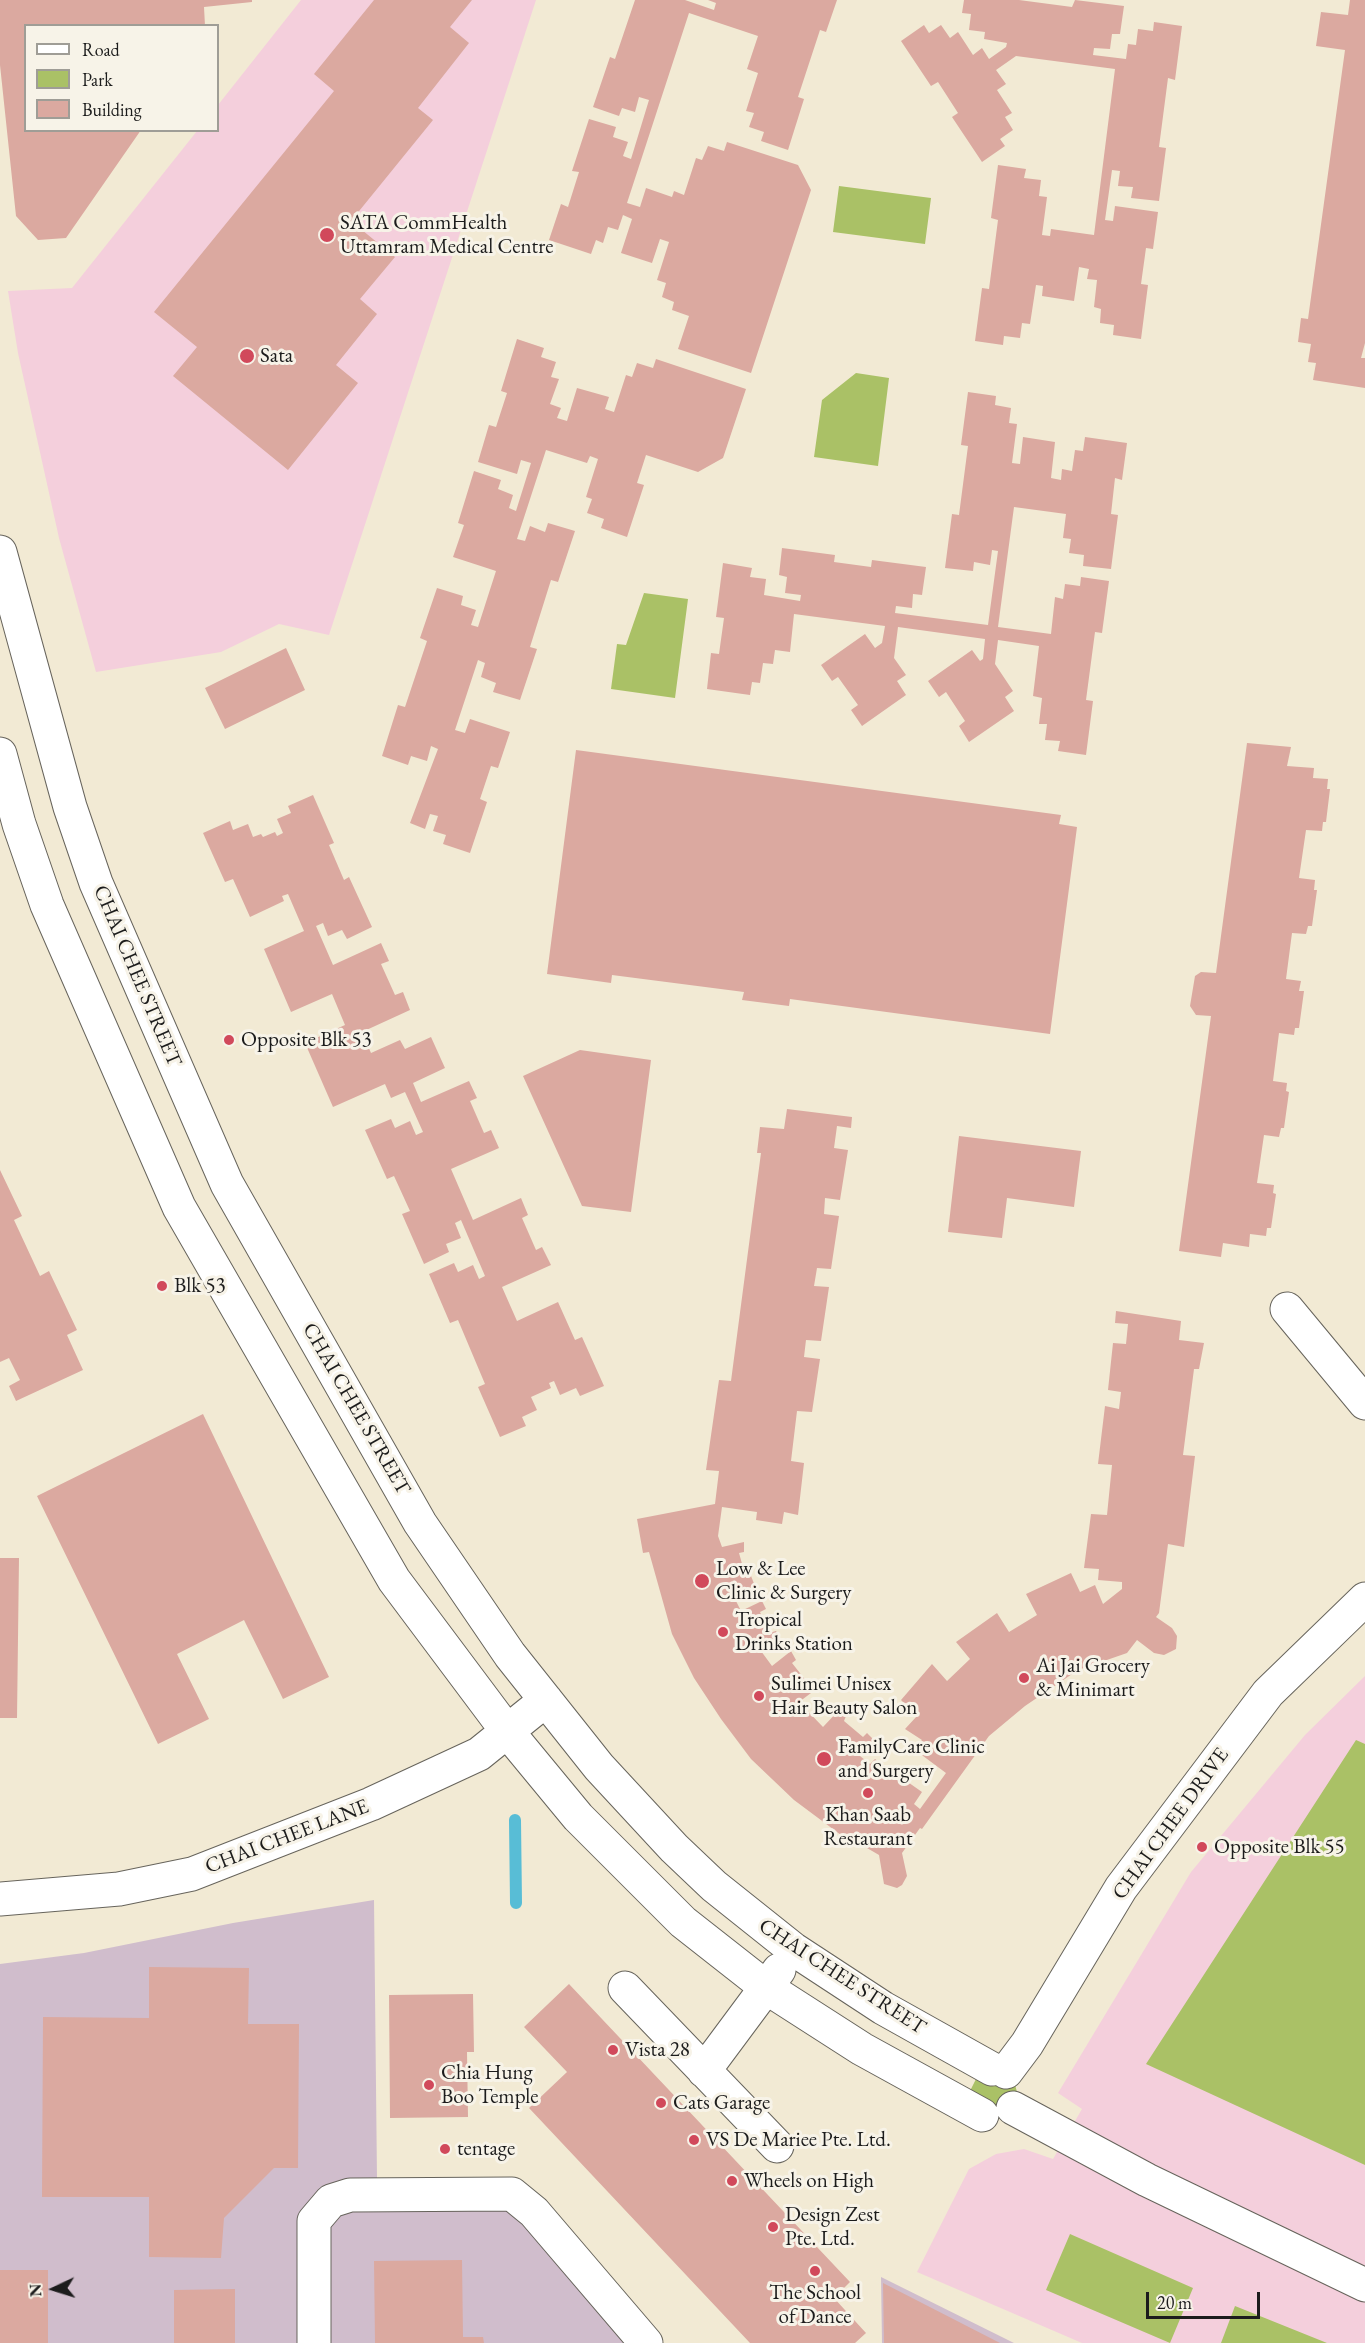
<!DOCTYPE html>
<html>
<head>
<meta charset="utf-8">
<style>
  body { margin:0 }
  #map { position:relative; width:1365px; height:2343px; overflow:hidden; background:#f2ead4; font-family:"EB Garamond",serif }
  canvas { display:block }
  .legend { position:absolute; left:24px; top:24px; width:195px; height:108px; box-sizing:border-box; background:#f7f3e8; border:2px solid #9f9d96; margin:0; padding:8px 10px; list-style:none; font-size:18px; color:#1c1c1c }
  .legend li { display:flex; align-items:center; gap:12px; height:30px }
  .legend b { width:30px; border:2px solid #9f9d96 }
  .north { position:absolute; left:24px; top:2259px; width:60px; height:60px; -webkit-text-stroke:4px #f7f3e8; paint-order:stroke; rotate:266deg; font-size:16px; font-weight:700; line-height:24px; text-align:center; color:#1c1c1c }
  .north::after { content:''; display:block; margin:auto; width:21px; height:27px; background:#1c1c1c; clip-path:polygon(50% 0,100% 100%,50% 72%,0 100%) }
  .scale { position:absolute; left:1146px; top:2292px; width:114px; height:27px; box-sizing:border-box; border:3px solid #1c1c1c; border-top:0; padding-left:8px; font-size:18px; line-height:21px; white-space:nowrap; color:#1c1c1c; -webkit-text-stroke:4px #f7f3e8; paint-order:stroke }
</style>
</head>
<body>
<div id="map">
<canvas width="1365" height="2343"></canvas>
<ul class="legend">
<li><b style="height:8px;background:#fff"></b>Road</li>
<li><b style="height:16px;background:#aac166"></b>Park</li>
<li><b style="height:16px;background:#dba9a0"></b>Building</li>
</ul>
<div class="north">N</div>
<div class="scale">20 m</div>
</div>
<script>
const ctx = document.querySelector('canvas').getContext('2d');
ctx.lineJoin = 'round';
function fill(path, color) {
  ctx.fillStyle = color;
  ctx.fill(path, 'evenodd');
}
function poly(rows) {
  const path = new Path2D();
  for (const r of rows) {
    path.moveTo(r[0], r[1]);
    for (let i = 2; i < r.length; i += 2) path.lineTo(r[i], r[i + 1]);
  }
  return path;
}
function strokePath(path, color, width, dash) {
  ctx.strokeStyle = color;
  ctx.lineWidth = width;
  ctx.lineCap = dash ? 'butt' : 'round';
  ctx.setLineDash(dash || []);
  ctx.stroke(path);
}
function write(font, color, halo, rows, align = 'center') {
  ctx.font = font + ' "EB Garamond",serif';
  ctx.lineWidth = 6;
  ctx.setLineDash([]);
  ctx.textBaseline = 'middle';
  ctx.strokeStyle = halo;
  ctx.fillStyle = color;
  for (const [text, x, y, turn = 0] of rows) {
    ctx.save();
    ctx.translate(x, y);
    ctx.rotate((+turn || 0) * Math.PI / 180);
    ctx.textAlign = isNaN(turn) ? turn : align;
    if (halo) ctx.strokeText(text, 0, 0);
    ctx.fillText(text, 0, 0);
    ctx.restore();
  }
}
const built = poly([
  [301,0,536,0,329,635,279,624,221,652,96,672,59,538,18,353,8,291,72,288,197,131,218,130,218,105],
  [1365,1676,1365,2343,1082,2343,917,2272,969,2169,996,2154,1024,2149,1053,2159,1082,2109,1058,2093,1191,1872,1305,1735]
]);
const industrial = poly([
  [374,1900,377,2179,513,2178,660,2343,0,2343,0,1964,84,1953,233,1923],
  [881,2277,1014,2343,882,2343]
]);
const green = poly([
  [839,186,931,198,925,244,833,232],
  [856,373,889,378,878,466,814,457,822,400],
  [644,593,688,599,675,698,611,689,617,644,626,645],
  [1356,1740,1365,1744,1365,2165,1146,2064],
  [977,2077,1014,2081,1017,2092,1006,2113,991,2117,970,2091],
  [1070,2234,1193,2288,1170,2343,1046,2290],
  [1235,2306,1327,2343,1221,2343]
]);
const stream = poly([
  [515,1820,516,1903]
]);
const building = poly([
  [0,0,252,0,252,2,204,7,205,26,26,26,26,130,141,130,66,238,38,240,16,216,0,65],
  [374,0,472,0,450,27,469,43,418,108,433,120,351,221,395,257,360,299,377,314,336,365,358,383,288,470,173,376,197,347,154,312,334,91,314,74],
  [635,0,685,0,714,10,716,3,708,0,837,0,826,32,820,30,798,97,804,99,788,150,761,141,764,132,749,127,754,113,746,111,758,73,747,69,758,36,689,13,627,203,640,207,646,188,672,197,674,191,684,195,696,158,702,160,708,146,724,151,727,142,798,165,811,190,751,373,678,349,689,316,672,310,674,302,662,297,666,283,657,280,669,242,660,239,652,263,621,253,632,219,623,215,618,230,608,227,603,243,596,240,591,254,549,240,561,204,568,207,579,172,572,171,589,119,616,127,613,137,628,142,623,156,631,159,649,100,639,97,635,112,622,108,619,116,593,107,610,57,615,59],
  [964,0,1019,0,1072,7,1075,0,1124,6,1120,34,1112,34,1110,49,1094,48,1093,55,1126,59,1128,44,1136,45,1138,29,1153,31,1154,22,1182,26,1175,80,1168,78,1159,147,1166,148,1159,201,1131,198,1133,187,1118,186,1120,171,1112,170,1105,220,1113,221,1115,206,1158,212,1153,249,1146,248,1141,284,1148,285,1141,339,1113,335,1114,325,1100,323,1101,309,1094,307,1097,280,1087,279,1089,269,1079,267,1074,301,1042,296,1043,286,1036,285,1030,324,1022,323,1020,338,1004,336,1003,345,975,341,982,288,989,289,998,220,991,218,998,165,1026,169,1024,178,1041,180,1039,196,1047,197,1042,235,1050,236,1051,229,1094,235,1115,69,1016,56,996,70,1006,84,997,90,1012,113,1005,117,1013,130,1000,139,1005,146,982,162,952,117,958,113,938,82,931,86,901,41,924,25,929,33,941,25,950,38,958,32,973,55,982,48,989,59,1006,47,1007,43,984,39,985,32,969,30,971,14,962,13],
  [1350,0,1365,0,1365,343,1361,358,1365,358,1365,388,1313,380,1316,363,1308,362,1311,344,1298,342,1301,318,1308,319,1345,50,1316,46,1321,12,1348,15],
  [517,339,544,348,541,357,556,362,551,377,559,379,550,404,561,408,557,418,567,421,577,388,609,397,605,409,614,412,626,375,632,377,637,363,653,368,656,359,746,389,723,458,698,472,646,455,637,483,644,485,627,537,601,528,604,519,587,513,592,499,586,497,598,459,590,456,587,463,546,450,517,539,525,541,530,526,545,532,548,523,575,531,558,582,551,580,530,647,537,649,520,700,493,692,496,683,481,677,485,663,478,660,455,730,465,733,470,719,510,732,498,768,491,766,480,799,487,802,470,853,443,844,446,835,433,831,438,816,430,814,425,829,410,823,438,749,431,746,427,761,411,756,408,765,382,756,398,705,405,707,427,641,420,638,437,588,463,596,461,605,476,610,471,625,478,627,496,571,453,557,464,525,458,523,474,471,501,480,498,489,513,495,509,508,516,511,531,463,521,460,517,474,478,462,489,425,496,427,507,393,501,391],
  [968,392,996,396,995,405,1011,408,1009,423,1017,424,1012,463,1020,464,1023,437,1055,442,1051,478,1061,480,1062,469,1072,471,1075,450,1083,451,1085,437,1127,443,1122,480,1115,478,1111,514,1118,515,1111,569,1083,566,1084,555,1069,553,1071,539,1063,538,1066,514,1014,507,998,627,1051,634,1055,597,1063,599,1065,584,1080,586,1081,577,1109,581,1102,633,1095,632,1086,700,1093,701,1086,755,1058,751,1060,741,1045,740,1047,724,1039,724,1042,698,1033,696,1039,646,998,640,995,664,1013,691,1005,697,1014,711,969,742,959,726,965,721,946,692,939,697,928,681,972,650,980,661,983,659,985,639,898,627,894,658,906,675,897,681,906,695,862,726,851,710,858,705,838,677,832,681,821,665,865,634,875,648,882,643,885,626,794,614,790,652,775,650,773,664,763,663,760,683,752,682,750,695,707,689,711,653,719,654,724,618,716,617,723,563,752,568,750,577,766,579,764,595,800,601,801,595,785,593,787,577,779,575,782,548,835,555,834,562,871,567,872,560,926,567,922,595,913,594,912,608,896,606,895,613,988,625,998,551,992,550,990,565,974,562,973,571,945,568,952,514,959,515,968,446,961,445],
  [286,648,305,690,225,729,205,688],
  [1247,743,1291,747,1287,766,1314,768,1313,778,1328,779,1327,789,1330,789,1326,822,1323,822,1322,831,1306,830,1299,878,1315,880,1314,890,1317,890,1312,926,1308,926,1306,934,1292,933,1286,979,1301,981,1299,991,1304,991,1299,1028,1295,1028,1294,1035,1279,1033,1273,1081,1287,1083,1286,1091,1289,1092,1284,1128,1281,1128,1279,1137,1264,1135,1257,1183,1274,1185,1273,1193,1276,1194,1271,1228,1267,1228,1266,1236,1250,1234,1249,1247,1223,1243,1221,1257,1179,1251,1211,1016,1196,1015,1190,1006,1195,976,1201,972,1216,973],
  [576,750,1061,815,1059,824,1077,827,1050,1034,790,999,789,1006,742,1000,744,992,612,975,611,983,547,974],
  [313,795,334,843,329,845,344,880,349,877,372,927,347,939,342,930,328,936,323,923,316,926,333,965,381,943,389,961,381,964,395,995,403,992,410,1010,362,1032,371,1053,400,1040,405,1049,431,1037,445,1068,413,1083,421,1102,469,1081,477,1098,470,1101,484,1133,491,1130,499,1148,451,1169,473,1220,521,1198,528,1215,522,1218,536,1250,542,1247,551,1265,502,1287,517,1321,558,1302,575,1340,582,1337,604,1386,580,1396,576,1388,560,1395,554,1381,549,1383,551,1388,531,1397,537,1410,522,1417,526,1426,500,1437,478,1387,485,1384,458,1320,450,1323,429,1274,454,1263,458,1272,473,1265,479,1279,485,1276,461,1220,455,1223,461,1238,446,1244,449,1252,424,1264,402,1214,410,1211,394,1176,387,1179,365,1130,391,1119,395,1128,410,1121,416,1135,423,1132,405,1092,391,1098,385,1084,333,1107,305,1043,345,1025,332,994,291,1012,264,949,304,931,288,894,282,896,284,901,250,917,233,879,225,882,203,833,230,821,233,830,248,824,253,837,261,834,263,837,275,832,277,836,283,833,277,819,291,813,288,806],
  [580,1050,651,1060,631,1212,582,1206,523,1076],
  [787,1109,852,1117,851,1128,837,1126,834,1148,848,1150,840,1200,825,1198,824,1214,839,1216,831,1269,817,1268,814,1286,829,1287,821,1341,806,1340,804,1357,820,1359,812,1412,797,1411,791,1461,804,1463,798,1515,784,1512,782,1524,756,1520,757,1512,722,1507,718,1536,722,1547,744,1542,744,1552,739,1553,746,1578,751,1576,755,1586,733,1595,741,1611,762,1601,766,1609,760,1612,769,1633,776,1631,780,1637,761,1651,772,1666,791,1651,796,1660,792,1663,807,1682,812,1679,819,1687,799,1702,823,1727,839,1710,846,1716,844,1721,863,1737,867,1733,874,1740,860,1756,870,1764,875,1759,922,1792,914,1804,920,1809,946,1773,915,1750,922,1740,905,1729,917,1716,901,1700,932,1664,947,1681,970,1659,956,1642,997,1613,1009,1632,1037,1615,1026,1594,1071,1573,1080,1592,1095,1585,1103,1604,1122,1589,1122,1582,1098,1580,1099,1569,1084,1568,1091,1514,1107,1515,1112,1465,1098,1464,1105,1406,1119,1409,1121,1392,1108,1390,1113,1343,1126,1344,1128,1324,1115,1323,1116,1311,1181,1321,1179,1340,1204,1343,1199,1369,1194,1369,1183,1455,1195,1456,1184,1547,1168,1544,1159,1613,1156,1617,1172,1628,1177,1636,1176,1649,1164,1655,1154,1653,1137,1640,1127,1653,1078,1670,1025,1706,989,1736,922,1829,920,1828,902,1853,907,1876,902,1885,897,1888,884,1884,879,1855,855,1841,853,1844,794,1800,751,1759,721,1719,694,1678,672,1634,649,1552,643,1553,637,1519,715,1504,719,1471,706,1470,719,1380,731,1381,761,1153,757,1153,760,1127,784,1129],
  [959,1136,1081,1151,1074,1207,1007,1198,1002,1238,948,1232],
  [0,1170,22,1216,14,1220,40,1276,49,1271,77,1330,67,1335,83,1370,16,1401,9,1386,20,1380,9,1358,0,1362],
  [203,1414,329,1677,283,1699,244,1620,177,1654,209,1719,158,1744,37,1496],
  [0,1558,19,1558,17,1718,0,1718],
  [149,1967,249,1968,248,2024,299,2024,298,2168,274,2168,224,2218,221,2258,149,2257,149,2197,42,2197,43,2017,149,2018],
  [569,1984,850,2282,834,2298,866,2333,855,2343,750,2343,529,2108,567,2072,524,2027],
  [473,1994,474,2052,467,2052,468,2117,390,2118,389,1995],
  [462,2260,463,2337,483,2337,484,2343,375,2343,374,2261],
  [0,2270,48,2270,48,2343,0,2343],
  [883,2283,1000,2343,884,2343],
  [235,2289,235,2343,174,2343,174,2290]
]);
const minor = poly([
  [0,552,70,807,96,883,227,1184,420,1523,510,1655,599,1767,674,1848,714,1886,793,1949,883,2008,992,2069],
  [0,754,19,824,47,905,179,1207,394,1580,507,1731,578,1817,683,1922,767,1988,862,2049,982,2115],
  [1287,1309,1365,1403],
  [0,1899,119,1889,192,1874,371,1804,479,1754,546,1700],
  [625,1988,777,2146],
  [704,2071,779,1970],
  [1006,2072,1027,2044,1121,1888,1268,1693,1365,1599],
  [1013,2108,1147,2180,1365,2285],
  [314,2343,314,2221,331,2201,350,2195,512,2194,534,2212,646,2343]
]);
const markers = [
  [327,235,8,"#d1495b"],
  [247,356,8,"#d1495b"],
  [229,1040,6,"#d1495b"],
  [162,1286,6,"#d1495b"],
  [702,1581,8,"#d1495b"],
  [723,1632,6,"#d1495b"],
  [1024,1678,6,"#d1495b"],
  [759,1696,6,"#d1495b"],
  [824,1759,8,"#d1495b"],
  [868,1793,6,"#d1495b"],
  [1202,1847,6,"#d1495b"],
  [613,2050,6,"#d1495b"],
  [429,2085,6,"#d1495b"],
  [661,2103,6,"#d1495b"],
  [694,2140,6,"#d1495b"],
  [445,2149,6,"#d1495b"],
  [732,2181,6,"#d1495b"],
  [773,2227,6,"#d1495b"],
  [815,2271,6,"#d1495b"]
];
const poiNames = [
  ["SATA CommHealth",340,223],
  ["Uttamram Medical Centre",340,247],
  ["Sata",260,356],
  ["Opposite Blk 53",241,1040],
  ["Blk 53",174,1286],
  ["Low & Lee",716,1569],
  ["Clinic & Surgery",716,1593],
  ["Tropical",735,1620],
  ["Drinks Station",735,1644],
  ["Ai Jai Grocery",1036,1666],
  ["& Minimart",1036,1690],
  ["Sulimei Unisex",771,1684],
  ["Hair Beauty Salon",771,1708],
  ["FamilyCare Clinic",838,1747],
  ["and Surgery",838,1771],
  ["Khan Saab",868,1815,"center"],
  ["Restaurant",868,1839,"center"],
  ["Opposite Blk 55",1214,1847],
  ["Vista 28",625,2050],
  ["Chia Hung",441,2073],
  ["Boo Temple",441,2097],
  ["Cats Garage",673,2103],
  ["VS De Mariee Pte. Ltd.",706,2140],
  ["tentage",457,2149],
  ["Wheels on High",744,2181],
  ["Design Zest",785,2215],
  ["Pte. Ltd.",785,2239],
  ["The School",815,2293,"center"],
  ["of Dance",815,2317,"center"]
];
const streetNames = [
  ["CHAI CHEE STREET",137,976,67],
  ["CHAI CHEE STREET",356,1409,60],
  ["CHAI CHEE DRIVE",1171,1824,-54],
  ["CHAI CHEE LANE",287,1837,-21],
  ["CHAI CHEE STREET",842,1977,33]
];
fill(built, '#f4cfdc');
fill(industrial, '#d0bdcc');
fill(green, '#aac166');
strokePath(stream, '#58bdd6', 12);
fill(building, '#dba9a0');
strokePath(minor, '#67645c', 35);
strokePath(minor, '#fff', 33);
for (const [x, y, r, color] of markers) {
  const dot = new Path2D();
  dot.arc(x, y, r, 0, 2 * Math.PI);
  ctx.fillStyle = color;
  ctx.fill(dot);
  strokePath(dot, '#f7f3e8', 2);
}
write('21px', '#1c1c1c', '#f7f3e8', poiNames, 'left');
write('21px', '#1c1c1c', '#f7f3e8', streetNames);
</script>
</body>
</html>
